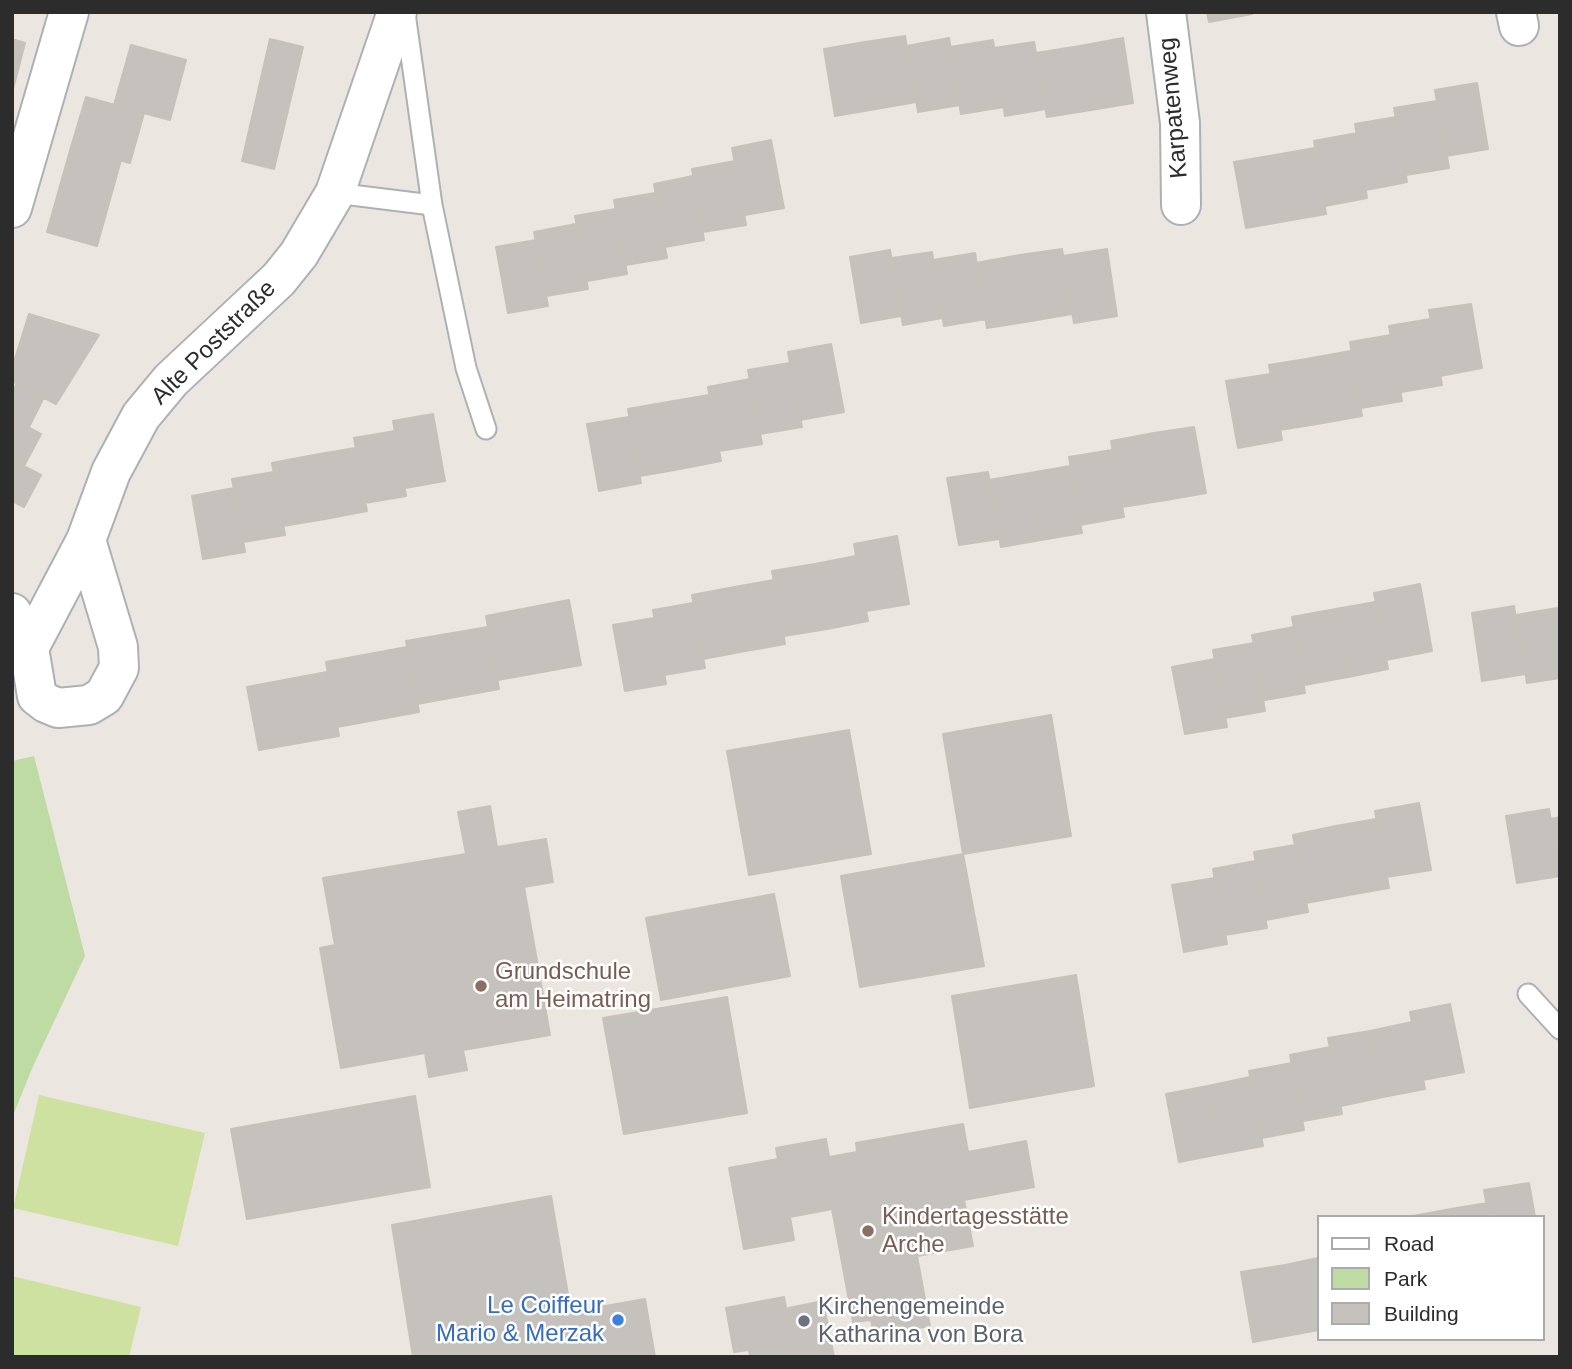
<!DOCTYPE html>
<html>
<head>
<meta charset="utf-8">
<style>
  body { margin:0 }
  #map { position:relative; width:1572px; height:1369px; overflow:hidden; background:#ece6e1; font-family:Helvetica,sans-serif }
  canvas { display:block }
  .frame { position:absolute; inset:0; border:14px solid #2c2c2c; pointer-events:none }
  .legend { position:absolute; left:1317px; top:1215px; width:228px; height:126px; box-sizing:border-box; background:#fff; border:2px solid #ababab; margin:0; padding:9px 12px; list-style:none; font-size:21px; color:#2c2c2c }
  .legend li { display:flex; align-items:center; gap:14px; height:35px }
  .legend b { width:35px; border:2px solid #ababab }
</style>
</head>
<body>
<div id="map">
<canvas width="1572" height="1369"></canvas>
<div class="frame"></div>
<ul class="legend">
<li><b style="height:9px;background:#fff"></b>Road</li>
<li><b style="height:19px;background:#bfdba4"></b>Park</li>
<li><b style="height:19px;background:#c5c1bc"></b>Building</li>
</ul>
</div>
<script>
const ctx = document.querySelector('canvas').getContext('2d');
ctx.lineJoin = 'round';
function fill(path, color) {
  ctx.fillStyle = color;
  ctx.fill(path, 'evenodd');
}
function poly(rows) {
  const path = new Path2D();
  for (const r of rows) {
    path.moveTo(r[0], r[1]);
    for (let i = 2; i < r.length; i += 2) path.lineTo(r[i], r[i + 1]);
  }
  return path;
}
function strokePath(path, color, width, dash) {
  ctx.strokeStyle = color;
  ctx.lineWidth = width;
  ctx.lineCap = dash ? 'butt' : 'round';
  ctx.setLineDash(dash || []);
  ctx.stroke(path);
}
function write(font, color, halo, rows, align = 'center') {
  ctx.font = font + ' Helvetica,sans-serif';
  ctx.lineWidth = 5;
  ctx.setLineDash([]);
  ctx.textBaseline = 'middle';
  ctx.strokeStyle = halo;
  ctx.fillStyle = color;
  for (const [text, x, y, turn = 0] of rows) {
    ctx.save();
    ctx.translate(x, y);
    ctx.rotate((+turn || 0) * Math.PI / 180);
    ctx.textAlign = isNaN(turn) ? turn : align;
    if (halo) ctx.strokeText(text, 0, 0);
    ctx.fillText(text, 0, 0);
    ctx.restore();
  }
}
const green = poly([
  [34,756,85,956,34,1064,12,1118,12,761]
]);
const pitch = poly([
  [39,1095,205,1133,178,1246,13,1208],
  [12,1276,141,1307,129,1357,12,1357]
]);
const building = poly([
  [1207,12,1251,12,1252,14,1209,22,1207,12],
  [905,36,916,102,876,109,865,42,905,36],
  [949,38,960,105,918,112,907,46,949,38],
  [1123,38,1133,103,1091,110,1080,46,1123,38],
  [12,39,25,43,12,93,12,39],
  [270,39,303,47,274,169,242,161,270,39],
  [993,40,1004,107,961,114,950,47,993,40],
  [865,42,876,109,835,116,824,49,865,42],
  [1034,42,1046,109,1005,116,994,48,1034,42],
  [131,45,186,60,170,120,114,105,131,45],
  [1080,46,1091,110,1047,117,1036,53,1080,46],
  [1477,83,1488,149,1446,156,1435,90,1477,83],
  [86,97,144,113,130,163,71,147,86,97],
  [1437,101,1449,168,1406,175,1394,108,1437,101],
  [1396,117,1407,182,1366,190,1355,124,1396,117],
  [1357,133,1367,198,1325,206,1314,141,1357,133],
  [771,140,784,208,745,215,732,148,771,140],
  [71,147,121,160,97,246,47,232,71,147],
  [1315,148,1326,214,1286,221,1275,155,1315,148],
  [1275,155,1286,221,1246,228,1234,162,1275,155],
  [735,161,746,225,703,232,692,169,735,161],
  [693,176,704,240,665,247,654,184,693,176],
  [655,193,667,258,626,265,614,200,655,193],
  [616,209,627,274,587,281,575,216,616,209],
  [576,224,588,289,546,296,534,232,576,224],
  [536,240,548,306,508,313,496,247,536,240],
  [1062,249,1072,314,1031,321,1020,255,1062,249],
  [1107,249,1117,316,1074,323,1063,256,1107,249],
  [890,250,901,316,861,323,850,257,890,250],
  [932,252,942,318,903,325,892,258,932,252],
  [975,253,986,319,944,326,933,260,975,253],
  [1020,255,1031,321,987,328,976,263,1020,255],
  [1471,304,1482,368,1440,376,1429,310,1471,304],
  [29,314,99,335,56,404,12,381,12,368,29,314],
  [1430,319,1442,385,1401,392,1389,326,1430,319],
  [1391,335,1402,401,1361,408,1350,342,1391,335],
  [831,344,844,412,800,420,788,352,831,344],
  [1351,351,1362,416,1317,424,1306,359,1351,351],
  [1306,359,1317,424,1280,430,1269,365,1306,359],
  [790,363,802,427,760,434,748,370,790,363],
  [1270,374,1282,440,1238,448,1226,381,1270,374],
  [750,379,762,444,719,451,708,387,750,379],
  [17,383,44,397,29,427,12,419,12,393,17,383],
  [709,395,721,461,680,469,668,402,709,395],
  [668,402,680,469,640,476,628,409,668,402],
  [433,414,445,481,405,488,393,421,433,414],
  [629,417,641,483,599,491,587,424,629,417],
  [14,419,41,434,24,466,12,460,14,419],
  [1194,427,1206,493,1166,500,1154,433,1194,427],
  [395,431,406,496,365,503,354,438,395,431],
  [1154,433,1166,500,1122,507,1111,441,1154,433],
  [355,448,367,511,325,519,314,455,355,448],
  [1112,450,1124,517,1080,525,1069,457,1112,450],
  [314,455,325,519,283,526,272,463,314,455],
  [12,460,41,475,24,507,12,501,12,460],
  [1070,466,1082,533,1041,540,1030,473,1070,466],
  [274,472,285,535,243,542,232,479,274,472],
  [988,472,999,539,959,545,947,478,988,472],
  [1030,473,1041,540,1001,547,989,480,1030,473],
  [234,488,245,552,203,559,192,496,234,488],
  [897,536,909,604,866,611,854,544,897,536],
  [856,556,868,621,827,629,815,564,856,556],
  [815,564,827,629,784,636,772,571,815,564],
  [774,580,785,644,740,652,729,588,774,580],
  [1420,584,1432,651,1386,660,1374,593,1420,584],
  [729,588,740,652,703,659,692,595,729,588],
  [569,600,581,665,498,680,486,616,569,600],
  [1375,602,1388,669,1348,677,1336,609,1375,602],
  [693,603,705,668,664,675,653,610,693,603],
  [1514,606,1525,674,1482,681,1472,613,1514,606],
  [1557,608,1560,624,1560,678,1527,683,1516,615,1557,608],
  [1336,609,1348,677,1304,685,1292,617,1336,609],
  [654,618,666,684,625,691,613,625,654,618],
  [488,627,499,689,417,704,406,641,488,627],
  [1294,627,1305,693,1265,700,1252,635,1294,627],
  [1254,643,1265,711,1225,718,1213,650,1254,643],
  [407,647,419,712,337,727,326,662,407,647],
  [1215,659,1227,727,1185,734,1172,667,1215,659],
  [327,672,339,736,259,750,247,687,327,672],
  [1051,715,1071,836,963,854,943,734,1051,715],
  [849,730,871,854,749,875,727,751,849,730],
  [1419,803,1431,870,1387,877,1375,811,1419,803],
  [490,806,497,847,546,839,553,882,524,887,550,1035,463,1050,467,1070,429,1077,425,1053,341,1068,320,948,335,945,323,878,466,854,458,812,490,806],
  [1549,809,1560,876,1517,883,1506,816,1549,809],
  [1560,817,1560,872,1551,819,1560,817],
  [1376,819,1389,888,1349,895,1336,826,1376,819],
  [1336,826,1349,895,1306,903,1293,835,1336,826],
  [1295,845,1308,912,1266,920,1254,852,1295,845],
  [963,854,984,966,860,987,841,876,963,854],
  [1255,861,1267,928,1225,935,1213,869,1255,861],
  [1215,878,1227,944,1184,952,1172,885,1215,878],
  [774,894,790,976,661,1000,646,918,774,894],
  [1076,975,1094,1086,970,1108,952,996,1076,975],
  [727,997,747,1113,624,1134,603,1018,727,997],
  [1450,1004,1464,1072,1423,1080,1410,1012,1450,1004],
  [1412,1022,1425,1089,1383,1097,1370,1031,1412,1022],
  [1370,1031,1383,1097,1341,1106,1328,1038,1370,1031],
  [1330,1047,1342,1114,1303,1121,1290,1055,1330,1047],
  [1292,1063,1304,1130,1262,1138,1249,1071,1292,1063],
  [1250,1077,1263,1146,1220,1154,1208,1086,1250,1077],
  [1208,1086,1220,1154,1179,1162,1166,1094,1208,1086],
  [415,1096,430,1187,247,1219,231,1129,415,1096],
  [963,1124,968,1152,1026,1141,1034,1187,964,1200,973,1246,917,1256,930,1326,874,1336,871,1320,853,1322,832,1209,790,1217,794,1240,744,1249,729,1168,778,1159,776,1148,826,1139,829,1157,857,1152,856,1143,963,1124],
  [1529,1183,1535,1217,1489,1217,1484,1190,1529,1183],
  [551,1196,571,1312,645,1299,655,1357,413,1357,392,1225,551,1196],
  [1487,1203,1489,1217,1446,1217,1445,1210,1487,1203],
  [1445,1210,1446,1217,1408,1217,1445,1210],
  [1318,1258,1318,1330,1297,1334,1285,1265,1318,1258],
  [1285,1265,1297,1334,1253,1342,1241,1272,1285,1265],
  [784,1297,786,1308,779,1310,783,1332,747,1338,749,1350,734,1352,726,1308,784,1297],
  [823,1301,834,1357,750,1357,747,1338,783,1332,779,1310,823,1301]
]);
const service = poly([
  [405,13,432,205],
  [335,193,432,205,466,368,486,429],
  [1528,994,1560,1029]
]);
const minor = poly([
  [1166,12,1180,123,1181,205],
  [1516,12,1519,26],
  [12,208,69,12],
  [12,613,29,648,37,696,46,703,58,708,89,705,104,696,119,668,118,647,86,540],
  [29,648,86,540,111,472,141,416,171,380,279,279,299,254,335,193,397,12]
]);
const markers = [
  [481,986,7,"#8d6e63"],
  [868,1231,7,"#8d6e63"],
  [618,1320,7,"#3f7fe0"],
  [804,1321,7,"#6b7280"]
];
const streetNames = [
  ["Karpatenweg",1174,108,-95],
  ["Alte Poststraße",214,343,-45]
];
const educationNames = [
  ["Grundschule",495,972],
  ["am Heimatring",495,1000],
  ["Kindertagesstätte",882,1217],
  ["Arche",882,1245]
];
const shopNames = [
  ["Le Coiffeur",604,1306],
  ["Mario & Merzak",604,1334]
];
const worshipNames = [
  ["Kirchengemeinde",818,1307],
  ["Katharina von Bora",818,1335]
];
fill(green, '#bfdba4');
fill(pitch, '#cfe1a1');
fill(building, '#c5c1bc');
strokePath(building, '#c7c1ba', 2);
strokePath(service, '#adb0b7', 23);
strokePath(minor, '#adb0b7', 42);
strokePath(service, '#fff', 19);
strokePath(minor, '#fff', 38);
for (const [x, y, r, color] of markers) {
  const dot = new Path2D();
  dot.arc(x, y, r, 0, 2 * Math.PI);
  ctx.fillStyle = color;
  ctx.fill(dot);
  strokePath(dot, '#fff', 2.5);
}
write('24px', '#2c2c2c', '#fff', streetNames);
write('24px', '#785e54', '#fff', educationNames, 'left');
write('24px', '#366cbe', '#fff', shopNames, 'right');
write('24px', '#5b616d', '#fff', worshipNames, 'left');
</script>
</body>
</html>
